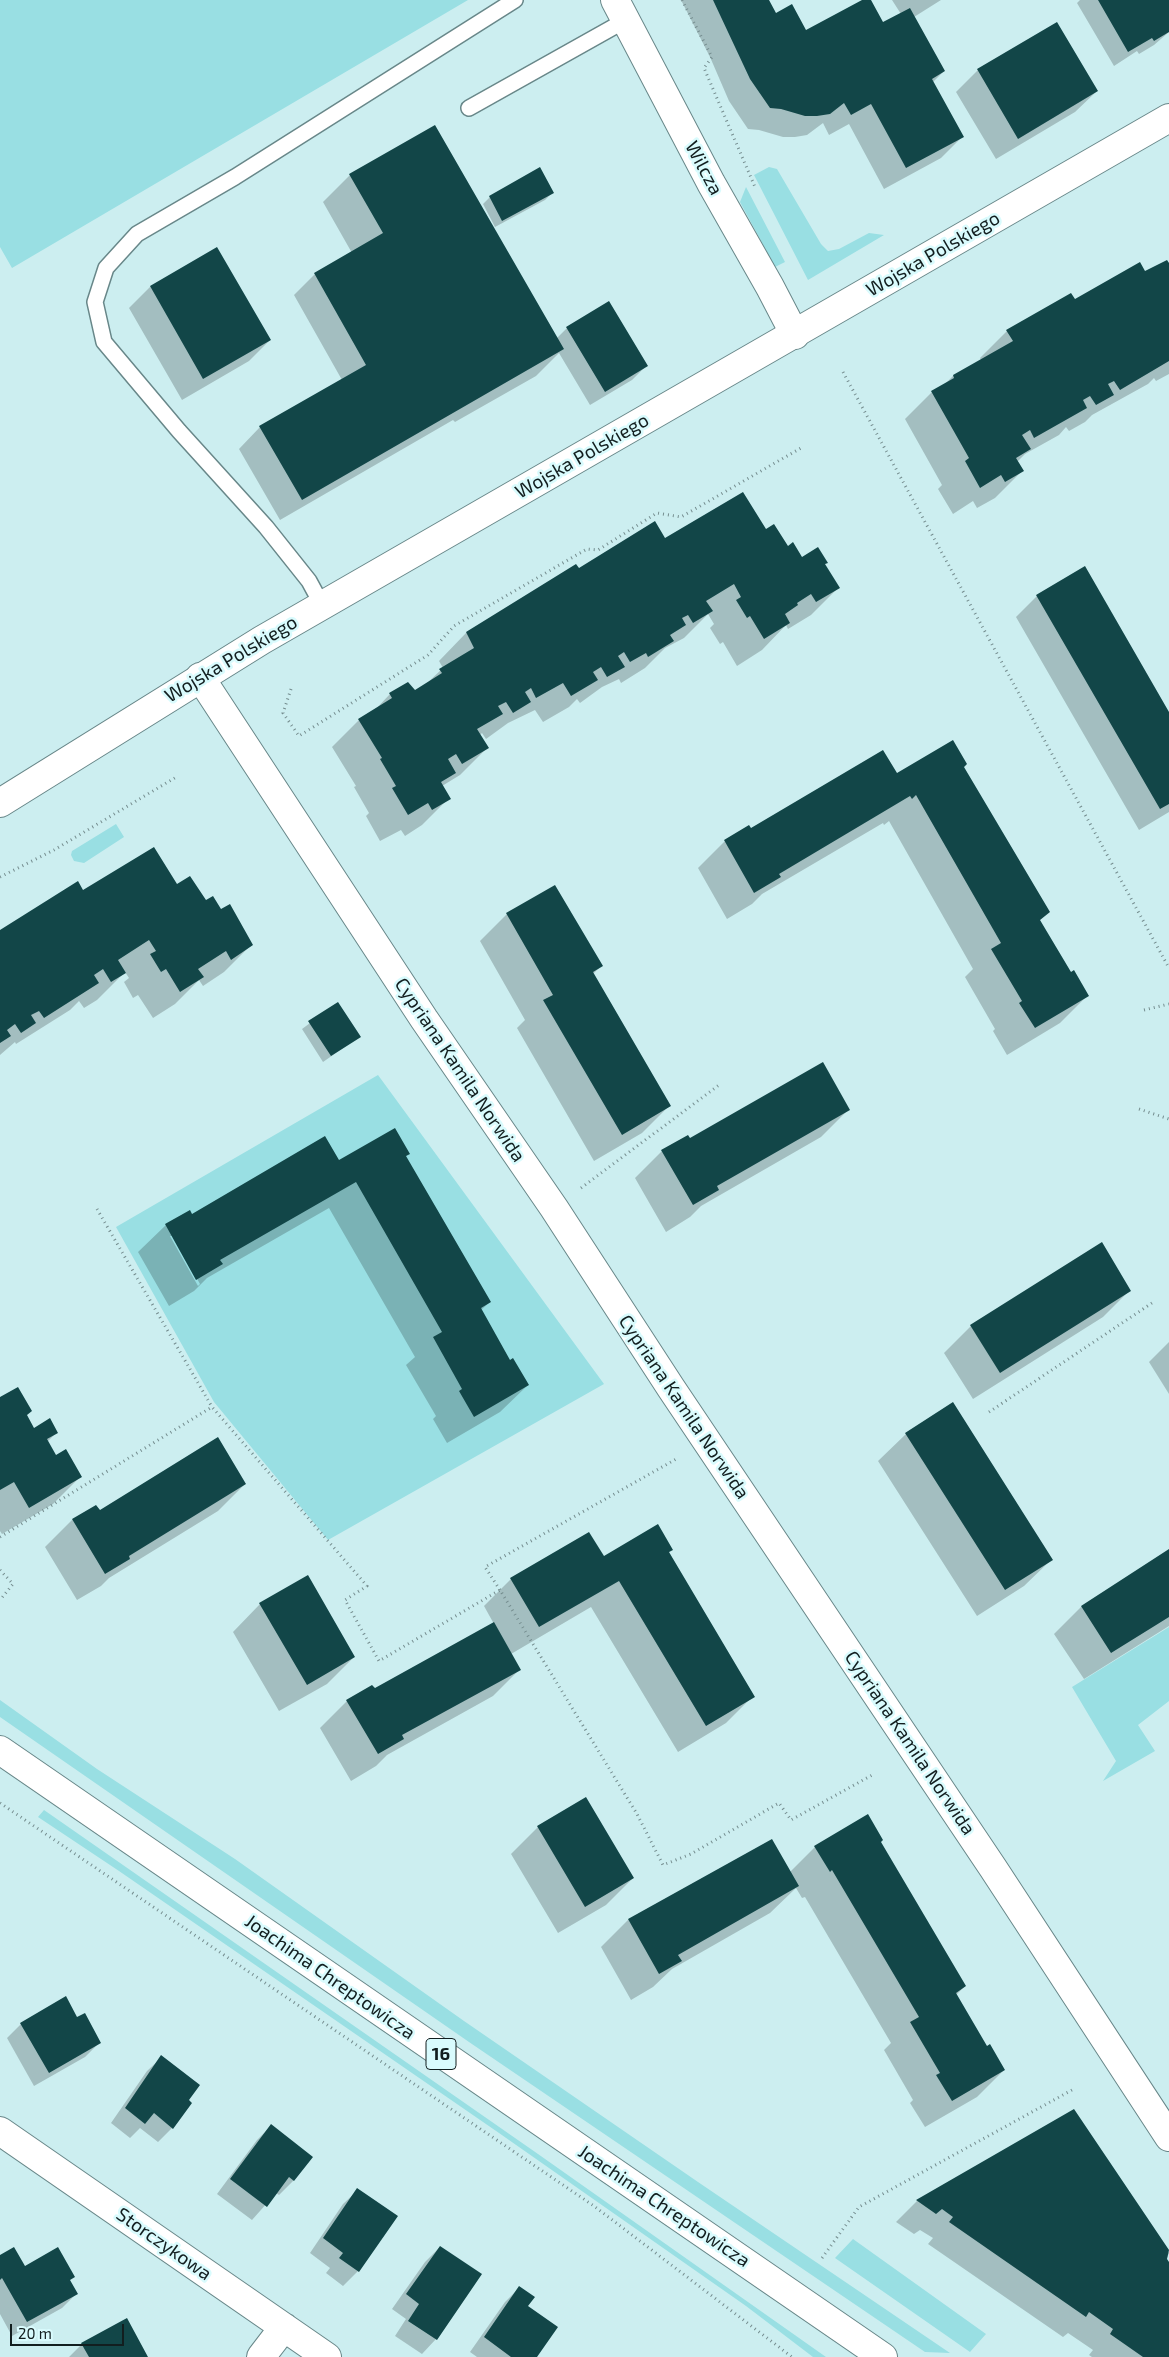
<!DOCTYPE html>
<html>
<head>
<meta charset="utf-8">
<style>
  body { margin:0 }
  #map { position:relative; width:1169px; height:2357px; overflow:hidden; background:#cceef0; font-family:"Exo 2",sans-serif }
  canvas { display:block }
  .scale { position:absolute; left:10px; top:2324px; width:114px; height:22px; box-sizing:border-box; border:2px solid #121e1f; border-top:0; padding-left:6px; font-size:15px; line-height:18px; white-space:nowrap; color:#121e1f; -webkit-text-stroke:4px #d9fbfd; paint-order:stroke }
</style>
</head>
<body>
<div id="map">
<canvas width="1169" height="2357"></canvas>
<div class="scale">20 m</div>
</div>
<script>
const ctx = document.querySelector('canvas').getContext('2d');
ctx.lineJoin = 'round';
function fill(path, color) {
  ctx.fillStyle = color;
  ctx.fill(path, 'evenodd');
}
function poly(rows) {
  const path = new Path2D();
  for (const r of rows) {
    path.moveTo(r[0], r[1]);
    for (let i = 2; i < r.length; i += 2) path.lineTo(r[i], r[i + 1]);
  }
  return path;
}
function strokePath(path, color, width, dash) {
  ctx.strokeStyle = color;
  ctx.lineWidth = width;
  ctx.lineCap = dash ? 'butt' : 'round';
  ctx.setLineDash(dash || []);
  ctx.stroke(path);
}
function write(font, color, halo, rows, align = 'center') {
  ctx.font = font + ' "Exo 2",sans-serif';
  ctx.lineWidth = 5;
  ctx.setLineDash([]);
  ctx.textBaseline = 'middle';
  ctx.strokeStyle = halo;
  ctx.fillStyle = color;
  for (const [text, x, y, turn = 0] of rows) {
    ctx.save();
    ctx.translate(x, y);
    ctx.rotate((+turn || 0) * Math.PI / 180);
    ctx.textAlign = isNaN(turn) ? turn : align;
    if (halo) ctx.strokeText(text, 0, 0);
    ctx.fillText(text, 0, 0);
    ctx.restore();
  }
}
const green = poly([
  [0,0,468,0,12,268,0,247],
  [769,167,777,169,821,244,828,251,839,249,869,233,884,235,808,280,754,175],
  [746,187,785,262,775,267,740,202],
  [116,824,124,837,84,863,74,861,71,855,72,851],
  [378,1075,604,1384,328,1540,214,1402,116,1227],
  [1169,1627,1169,1701,1138,1725,1155,1751,1103,1781,1116,1761,1072,1687],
  [0,1700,97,1769,235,1859,464,2021,698,2182,950,2353,925,2352,469,2042,0,1717],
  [44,1810,538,2154,826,2357,813,2357,746,2306,499,2133,119,1871,38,1817],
  [853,2239,986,2334,970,2352,835,2258]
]);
const shadow = poly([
  [681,0,768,0,775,14,806,32,865,0,870,0,882,24,901,14,892,0,941,0,914,17,944,71,933,82,962,137,941,158,884,189,849,124,829,135,823,123,807,135,795,137,783,137,759,130,748,129,729,101,710,57],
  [1080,0,1169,0,1169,32,1154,45,1139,54,1137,51,1114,66,1077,3],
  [1057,24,1097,91,1075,112,996,159,956,92,978,70],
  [350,175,557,338,567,328,646,366,632,380,590,405,559,353,536,376,455,422,453,420,280,520,239,449,260,427,342,380,294,295,315,274,352,253,323,202],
  [552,193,545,200,495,227,483,204,490,197],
  [217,249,270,340,249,361,182,400,129,308,150,287],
  [1169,263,1169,374,1156,381,1154,378,1148,384,1092,415,1085,422,1069,431,1066,427,1059,435,1025,454,1017,462,1022,471,995,498,977,508,973,501,953,514,938,489,942,485,905,419,932,392,945,384,953,376,981,360,980,358,1007,331],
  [765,531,801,559,827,562,824,565,838,588,811,615,788,629,786,625,762,650,737,666,723,642,720,644,710,628,714,624,708,614,684,638,665,648,645,668,621,683,619,679,602,687,580,703,577,699,569,707,543,722,535,710,508,723,486,739,482,733,479,736,487,748,460,775,442,786,449,798,422,825,405,836,401,830,380,841,366,816,369,813,354,787,356,786,332,747,359,720,373,712,390,694,414,692,424,686,443,668,439,661,466,633,576,565,578,570,665,539],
  [1037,596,1169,714,1169,812,1139,830,1016,617],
  [963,767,1048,912,1039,921,1071,973,1087,996,1060,1023,1007,1055,993,1031,995,1029,965,977,973,969,889,821,884,825,883,823,762,894,752,904,727,919,698,868,725,841,749,827,750,829,896,774],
  [177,886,220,911,251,945,224,972,203,986,199,980,175,1004,153,1018,138,995,133,998,124,982,129,978,125,972,97,1000,84,1008,79,1001,70,1010,16,1044,15,1042,0,1055,0,931,82,892],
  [507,914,601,966,593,974,669,1106,642,1133,594,1161,517,1028,525,1020,480,941],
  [337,1003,359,1037,323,1062,302,1029],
  [848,1110,821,1137,701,1206,690,1217,666,1232,635,1178,662,1151,690,1139],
  [408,1154,405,1157,490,1302,481,1310,510,1362,528,1385,500,1412,447,1443,433,1419,436,1416,406,1365,415,1357,329,1208,207,1278,194,1291,169,1306,138,1252,166,1225,189,1212,191,1216,338,1162],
  [170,1236,173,1236,200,1284,198,1286],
  [1130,1290,1103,1317,973,1399,944,1353,971,1326],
  [1169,1342,1169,1394,1149,1362],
  [0,1399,26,1416,33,1429,56,1433,47,1442,56,1456,80,1477,53,1504,2,1534,0,1531],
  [906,1434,1052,1559,1024,1586,977,1616,878,1461],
  [245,1484,218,1511,109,1578,101,1586,77,1600,45,1547,72,1520,96,1506,99,1512],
  [672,1550,668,1553,753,1696,726,1723,678,1752,591,1607,511,1654,520,1669,493,1696,387,1755,376,1766,351,1781,320,1728,347,1701,374,1690,494,1624,484,1606,511,1579,603,1558],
  [1169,1551,1169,1626,1084,1679,1054,1634,1081,1607],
  [260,1604,354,1657,327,1684,279,1711,233,1632],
  [867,1816,879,1842,965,1986,956,1995,987,2048,1004,2070,977,2097,925,2127,910,2103,913,2100,884,2050,891,2043,805,1897,802,1898,796,1888,770,1913,672,1969,653,1987,631,2000,601,1947,628,1920,771,1841,789,1873,815,1847],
  [538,1827,633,1878,606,1905,558,1933,511,1854],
  [77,2019,100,2042,85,2057,34,2086,7,2038,21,2024],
  [162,2057,190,2103,172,2128,158,2142,140,2128,130,2138,111,2123,147,2071],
  [1074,2111,1169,2253,1166,2260,1169,2264,1169,2357,1092,2357,1089,2355,1093,2350,1068,2333,1063,2337,928,2244,933,2238,920,2230,914,2234,896,2222,917,2201],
  [271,2126,311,2157,293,2181,279,2195,276,2193,252,2220,217,2194,257,2140],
  [358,2190,396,2217,358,2271,343,2286,326,2273,330,2268,310,2253,343,2204],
  [440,2247,480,2275,436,2339,422,2354,395,2336,406,2319,392,2309,425,2262],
  [0,2257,24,2268,69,2280,76,2294,62,2308,12,2336,0,2314],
  [520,2287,526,2307,536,2357,477,2357,470,2352,505,2302],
  [82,2344,147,2357,69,2357]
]);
const building = poly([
  [713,0,769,0,776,13,792,4,806,30,862,0,871,0,883,22,910,8,945,71,932,79,964,137,906,168,871,104,851,115,844,103,830,114,817,116,805,116,781,109,770,108,750,79],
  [1098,0,1169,0,1169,32,1154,41,1152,38,1128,52],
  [1057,22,1098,91,1018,139,977,69],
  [435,125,564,349,302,500,259,426,366,365,314,273,383,233,349,174],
  [540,167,554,193,502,221,489,196],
  [217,247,271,340,203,379,150,286],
  [1167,260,1169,263,1169,361,1120,390,1114,381,1108,384,1114,395,1096,405,1090,396,1083,400,1087,408,1034,438,1030,430,1022,435,1031,449,1016,458,1024,471,1005,482,1001,475,980,488,965,461,969,458,931,391,954,378,953,375,1013,341,1006,330,1071,293,1075,299,1140,262,1145,271],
  [609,301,648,366,605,392,566,327],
  [743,492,766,529,774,524,788,546,793,542,802,557,818,547,828,563,825,564,840,588,816,602,811,594,797,603,798,605,785,614,790,623,764,639,750,616,747,618,736,600,741,597,734,584,706,601,713,611,693,623,688,615,682,618,686,625,670,635,674,641,648,657,646,653,630,662,624,652,618,656,625,667,607,677,601,667,593,672,598,680,571,696,563,683,536,698,531,688,525,692,531,702,513,713,506,702,498,706,503,714,477,729,489,748,462,764,456,754,448,759,456,773,441,782,451,799,432,810,428,803,408,815,392,788,396,786,380,759,382,758,358,719,392,698,389,693,408,682,415,690,442,673,439,669,474,648,466,632,576,564,579,568,655,521,665,538],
  [1085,566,1169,712,1169,804,1160,809,1036,595],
  [953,740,967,764,964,767,1050,912,1040,920,1071,972,1074,970,1089,996,1035,1028,1019,1003,1022,1001,991,949,1001,943,916,795,912,799,910,796,779,874,781,877,754,893,724,840,749,825,751,828,883,750,897,773],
  [154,847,177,884,190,876,206,900,213,896,221,909,230,904,253,945,231,960,226,951,198,969,204,977,180,992,166,969,161,972,150,954,156,951,149,940,118,960,126,973,111,982,103,969,94,975,99,983,44,1018,39,1011,31,1015,36,1023,21,1033,15,1024,7,1030,11,1036,0,1043,0,930,78,881,83,890],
  [555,885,603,966,593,972,671,1106,622,1135,543,1000,553,995,506,913],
  [338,1002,361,1037,331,1056,308,1021],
  [823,1062,850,1110,717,1186,719,1190,693,1205,661,1150,688,1135,690,1138],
  [395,1128,410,1154,406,1156,491,1302,481,1308,510,1360,513,1358,529,1385,474,1417,459,1391,462,1389,433,1337,442,1332,356,1182,220,1260,223,1264,196,1280,165,1224,190,1210,192,1214,325,1136,339,1160],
  [1102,1242,1131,1291,1000,1373,970,1325],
  [18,1387,32,1411,27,1415,34,1428,50,1418,58,1433,47,1439,56,1455,66,1449,82,1477,29,1508,14,1482,0,1490,0,1397],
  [953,1402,1053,1560,1005,1590,905,1433],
  [218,1437,246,1484,129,1556,130,1559,105,1574,72,1519,96,1505,100,1510],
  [658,1524,673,1550,669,1552,755,1697,706,1726,619,1581,539,1627,510,1578,589,1532,604,1556],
  [1169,1549,1169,1617,1111,1653,1081,1606],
  [308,1575,355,1657,307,1685,259,1603],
  [494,1622,521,1670,402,1735,404,1739,378,1754,346,1700,372,1685,375,1688],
  [586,1797,634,1878,585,1907,537,1826],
  [868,1814,883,1840,881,1842,966,1986,956,1993,987,2046,990,2044,1005,2070,952,2101,936,2075,940,2073,910,2022,919,2017,832,1870,830,1872,814,1846],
  [772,1839,799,1886,678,1955,682,1961,659,1974,628,1919],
  [66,1996,77,2017,85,2013,101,2043,49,2073,20,2023],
  [161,2055,200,2085,189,2100,192,2103,173,2129,154,2113,145,2124,125,2108],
  [1074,2109,1169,2250,1167,2259,1169,2262,1169,2357,1143,2357,1110,2334,1113,2329,1089,2312,1086,2317,949,2222,953,2217,942,2209,936,2214,916,2200],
  [271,2124,313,2157,294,2181,289,2177,267,2207,230,2179],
  [357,2188,398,2216,359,2272,339,2258,343,2253,323,2238],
  [440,2246,482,2274,437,2340,408,2321,419,2304,406,2294],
  [14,2247,25,2266,58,2247,75,2277,70,2280,78,2294,27,2322,2,2278,0,2280,0,2255],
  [519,2286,535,2297,528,2306,558,2327,537,2357,511,2357,484,2337],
  [127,2318,148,2357,89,2357,81,2343]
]);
const path = poly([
  [682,0,712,57,704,68,755,187],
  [843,372,1169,968],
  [291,689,283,713,299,736,428,655,454,626,587,549,598,550,657,513,681,517,801,448],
  [0,877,54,850,178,776],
  [1144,1010,1169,1004],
  [1139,1109,1169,1119],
  [581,1188,719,1085],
  [97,1209,212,1407],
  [989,1412,1155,1301],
  [0,1537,212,1407,367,1586,345,1600,379,1661,500,1590,637,1814,663,1865,691,1854,779,1803,791,1820,874,1774],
  [0,1570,13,1584,0,1600],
  [500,1590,485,1567,678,1458],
  [0,1803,594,2206,792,2357],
  [822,2258,859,2207,1072,2090]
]);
const service = poly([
  [469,108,626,20],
  [322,605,309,581,266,527,179,431,104,342,95,302,106,268,137,234,235,177,515,0]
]);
const minor = poly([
  [615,0,711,183,770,287,795,335],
  [200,677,424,1019,554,1208,671,1388,993,1868,1169,2137],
  [0,2131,327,2357],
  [261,2357,284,2327]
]);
const tertiary = poly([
  [0,803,262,640,1169,118]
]);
const primary = poly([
  [0,1750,883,2357]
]);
const shields = [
  [441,2054,30]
];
const shieldNames = [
  ["16",441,2054]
];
const streetNames = [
  ["Wilcza",704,168,62],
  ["Wojska Polskiego",933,254,-30],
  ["Wojska Polskiego",582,456,-30],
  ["Wojska Polskiego",231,659,-31],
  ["Cypriana Kamila Norwida",460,1070,56],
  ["Cypriana Kamila Norwida",684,1407,56],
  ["Cypriana Kamila Norwida",910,1743,56],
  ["Joachima Chreptowicza",330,1977,35],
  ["Joachima Chreptowicza",664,2206,34],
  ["Storczykowa",164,2244,35]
];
fill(green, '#99dfe3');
fill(shadow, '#0003');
fill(building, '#124648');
strokePath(service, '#688789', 18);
strokePath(minor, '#688789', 30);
strokePath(tertiary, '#688789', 30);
strokePath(primary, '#688789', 30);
strokePath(path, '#758d8f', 3, [1, 4]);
strokePath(service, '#fff', 15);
strokePath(minor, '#fff', 28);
strokePath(tertiary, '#fff', 28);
strokePath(primary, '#fff', 28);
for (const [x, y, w] of shields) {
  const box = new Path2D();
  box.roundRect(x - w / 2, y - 15.5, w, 31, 4);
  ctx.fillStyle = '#d9fbfd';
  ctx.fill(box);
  strokePath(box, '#121e1f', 1);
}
write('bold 18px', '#121e1f', null, shieldNames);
write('19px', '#121e1f', '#d9fbfd', streetNames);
</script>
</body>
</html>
